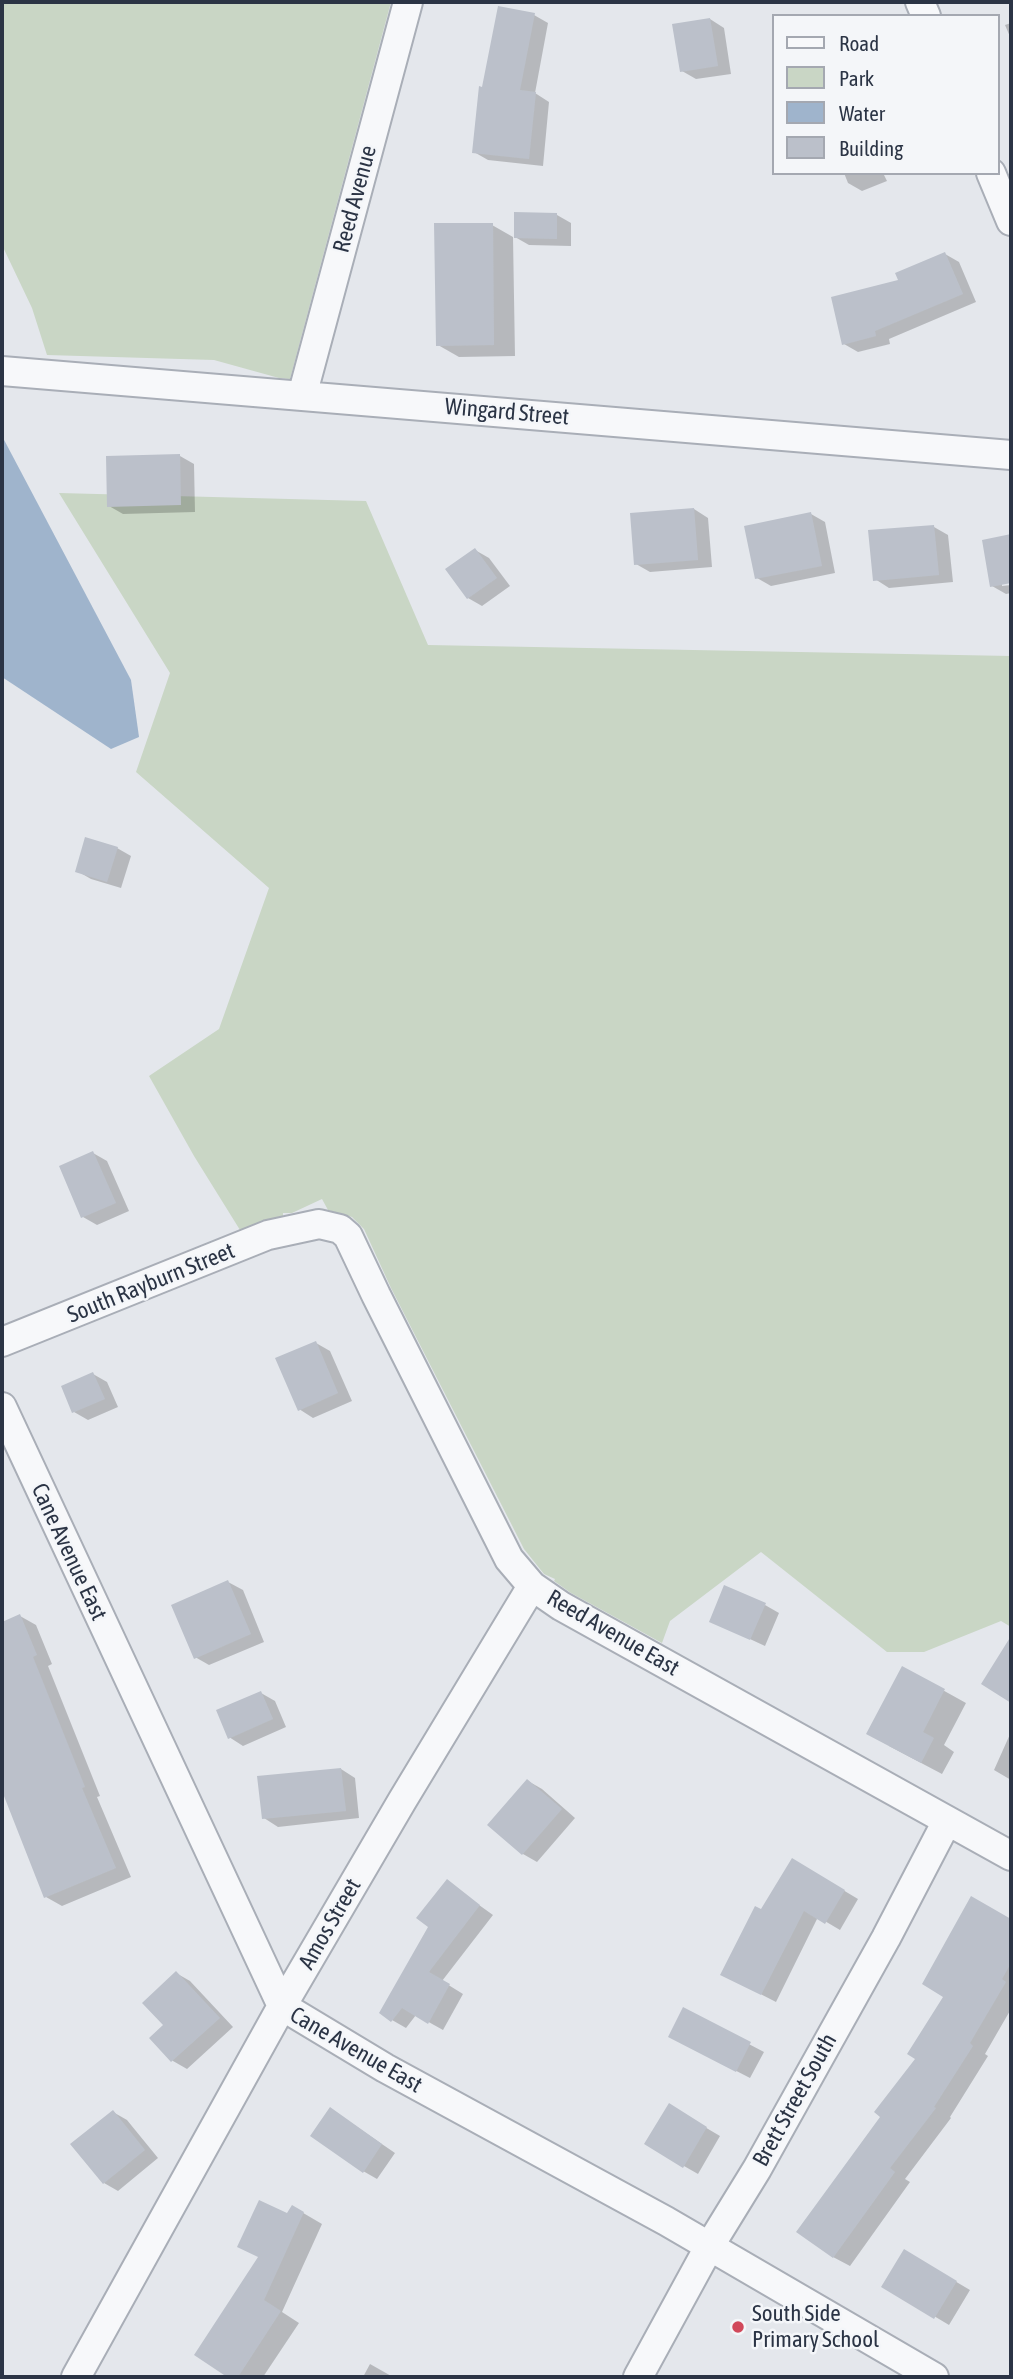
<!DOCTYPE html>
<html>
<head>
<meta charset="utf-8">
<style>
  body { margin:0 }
  #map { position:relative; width:1013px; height:2379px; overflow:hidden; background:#e4e7ec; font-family:"Asap Condensed",sans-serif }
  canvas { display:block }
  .frame { position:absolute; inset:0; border:4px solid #2b3445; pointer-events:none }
  .legend { position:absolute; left:772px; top:14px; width:228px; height:161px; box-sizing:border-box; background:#f4f6f9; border:2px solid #a4a8b1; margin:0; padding:9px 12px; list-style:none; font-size:21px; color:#2b3445 }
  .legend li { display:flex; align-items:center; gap:14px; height:35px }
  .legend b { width:35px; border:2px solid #a4a8b1 }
</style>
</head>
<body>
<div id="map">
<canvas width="1013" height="2379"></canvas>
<div class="frame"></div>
<ul class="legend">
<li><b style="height:9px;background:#f7f8fa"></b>Road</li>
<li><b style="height:19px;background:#c9d6c5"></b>Park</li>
<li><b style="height:19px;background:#9fb4cc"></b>Water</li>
<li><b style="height:19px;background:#bbc0ca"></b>Building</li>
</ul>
</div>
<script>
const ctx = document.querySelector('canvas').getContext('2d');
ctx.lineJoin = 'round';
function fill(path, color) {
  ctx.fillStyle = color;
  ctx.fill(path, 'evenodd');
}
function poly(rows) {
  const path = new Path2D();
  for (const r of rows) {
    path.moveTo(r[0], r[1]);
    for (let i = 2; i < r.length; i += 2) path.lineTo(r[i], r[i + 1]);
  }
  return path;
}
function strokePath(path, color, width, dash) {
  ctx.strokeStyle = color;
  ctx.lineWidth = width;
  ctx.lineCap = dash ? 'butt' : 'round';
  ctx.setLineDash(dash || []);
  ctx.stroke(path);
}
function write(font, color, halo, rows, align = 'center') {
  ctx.font = font + ' "Asap Condensed",sans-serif';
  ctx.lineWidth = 5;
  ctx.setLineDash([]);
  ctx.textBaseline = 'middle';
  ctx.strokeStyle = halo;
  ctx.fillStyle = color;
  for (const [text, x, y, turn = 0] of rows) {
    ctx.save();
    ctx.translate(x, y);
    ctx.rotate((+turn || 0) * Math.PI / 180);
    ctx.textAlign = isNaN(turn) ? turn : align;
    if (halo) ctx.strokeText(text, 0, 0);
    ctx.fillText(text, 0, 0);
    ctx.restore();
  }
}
const green = poly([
  [2,2,391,2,290,379,279,378,214,360,47,355,32,308,2,245],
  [59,493,366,501,428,645,1011,656,1011,1627,1001,1621,924,1652,887,1652,761,1552,670,1621,662,1643,571,1593,554,1581,555,1579,544,1574,524,1549,391,1288,364,1229,352,1217,328,1210,322,1199,292,1213,283,1213,283,1216,240,1230,194,1156,149,1076,219,1029,269,888,136,772,170,673]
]);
const water = poly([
  [2,436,131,680,139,737,111,749,2,677]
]);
const shadow = poly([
  [534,15,548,23,535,93,549,102,543,166,488,160,474,152,484,88],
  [710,19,724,28,731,74,696,79,682,71],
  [1011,23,1011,39,1005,25],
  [844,173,883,173,887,181,862,191,848,183],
  [557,215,571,223,571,246,529,245,515,237],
  [492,225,513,237,515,356,459,357,438,345],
  [945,254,959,262,976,302,889,339,890,344,858,352,844,344],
  [180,456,194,464,195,512,123,514,109,506],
  [694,509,708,518,712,567,650,572,636,564],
  [811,514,825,522,835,573,771,586,757,578],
  [934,527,948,535,953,582,889,588,875,579],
  [1011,536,1011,581,1002,583,1002,586,1011,585,1011,593,1006,594,992,586,984,541],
  [475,550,489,558,510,586,482,606,468,598],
  [117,848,131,856,121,888,91,879,77,871],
  [93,1153,107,1161,129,1211,97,1225,83,1217],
  [316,1343,330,1351,352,1401,313,1418,299,1409],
  [93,1374,107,1382,118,1407,88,1420,74,1412],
  [228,1582,243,1590,264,1642,209,1665,195,1657],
  [765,1605,779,1613,765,1646,711,1621],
  [20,1616,36,1625,52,1664,48,1666,100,1796,97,1797,131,1877,62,1906,46,1897,2,1787,2,1623],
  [903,1668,966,1703,944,1745,954,1752,942,1774,889,1746],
  [261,1693,275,1701,286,1727,243,1746,229,1737],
  [1011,1732,1011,1780,994,1770],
  [341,1769,355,1778,359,1818,278,1827,264,1818],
  [528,1781,542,1789,575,1818,537,1862,523,1854,489,1825],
  [793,1860,858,1899,840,1930,818,1917,776,2002,737,1982,762,1911],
  [447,1882,493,1915,442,1981,463,1994,443,2030,416,2015,406,2028,392,2020],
  [972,1898,1011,1921,1011,2009,985,2054,988,2056,950,2117,951,2118,905,2179,910,2182,850,2266,833,2257,882,2116,918,2059,945,1996],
  [176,1973,190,1981,233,2027,187,2069,173,2061,151,2038,165,2025],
  [684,2010,764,2052,750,2078,684,2044],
  [669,2106,720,2136,698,2174,684,2166],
  [113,2112,127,2120,158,2158,118,2191,104,2183],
  [344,2118,395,2153,377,2179,363,2171],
  [293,2207,322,2224,282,2312,299,2323,263,2377,230,2377,196,2355],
  [904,2251,970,2290,949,2325,884,2286],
  [370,2364,393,2377,363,2377]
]);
const building = poly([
  [498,6,535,13,520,90,536,92,529,159,472,153,479,86,482,87],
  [710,18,718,66,680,72,672,24],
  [514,212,557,213,557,239,514,238],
  [434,223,493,223,494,345,436,346],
  [945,252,963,294,875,331,876,336,842,345,831,297,898,280,895,273],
  [180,454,181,505,107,507,106,456],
  [694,508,698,560,634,565,630,513],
  [811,512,822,566,755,579,744,526],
  [934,525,939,575,873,581,868,530],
  [1011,534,1011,583,990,587,982,540],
  [475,548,497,578,467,599,445,569],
  [85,837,118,847,107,882,75,872],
  [93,1151,116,1203,81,1218,59,1166],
  [316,1341,338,1393,298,1411,275,1358],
  [93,1372,105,1399,72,1413,61,1386],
  [228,1580,251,1634,194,1659,171,1605],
  [724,1585,766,1603,750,1640,709,1622],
  [20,1614,37,1655,33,1657,85,1787,82,1788,116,1868,44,1898,2,1791,2,1622],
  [1011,1636,1011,1703,981,1684],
  [902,1666,945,1689,923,1732,934,1738,921,1763,866,1734],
  [261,1691,273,1719,228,1739,216,1710],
  [341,1768,346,1811,262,1819,257,1776],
  [527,1779,562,1809,522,1855,487,1825],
  [792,1858,845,1890,825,1924,804,1911,761,1995,720,1975,755,1906,761,1909],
  [447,1879,480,1905,429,1972,450,1984,428,2024,402,2008,391,2022,379,2013,428,1927,416,1918],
  [971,1896,1011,1919,1011,1963,1002,1979,1006,1982,970,2043,973,2046,934,2107,936,2108,890,2168,895,2172,833,2258,796,2232,880,2117,874,2112,915,2059,907,2054,943,1997,922,1984],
  [176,1971,220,2018,171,2062,149,2038,163,2025,142,2003],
  [683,2007,751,2042,736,2072,668,2037],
  [669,2103,707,2127,683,2168,644,2144],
  [330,2107,382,2144,363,2173,310,2136],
  [113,2110,145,2150,103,2184,70,2144],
  [259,2200,287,2213,292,2205,304,2212,264,2300,281,2311,238,2377,227,2377,194,2355,258,2257,237,2247],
  [904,2249,957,2281,934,2319,881,2287]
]);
const minor = poly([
  [920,2,926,16],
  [991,173,1011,221],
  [2,371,1011,455],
  [302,396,408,2],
  [2,1342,268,1235,319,1224,340,1229,348,1236,376,1295,509,1559,532,1586,561,1606,1011,1856],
  [2,1407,282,2006,385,2068,666,2221,934,2377],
  [76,2377,282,2006,402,1801,532,1586],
  [638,2377,709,2247,757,2169,886,1938,947,1821]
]);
const markers = [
  [738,2327,7,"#d1495b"]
];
const streetNames = [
  ["Reed Avenue",355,199,-75],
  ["Wingard Street",507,412,5],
  ["South Rayburn Street",151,1283,-22],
  ["Cane Avenue East",69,1552,65],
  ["Reed Avenue East",613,1633,30],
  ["Amos Street",330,1924,-60],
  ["Cane Avenue East",356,2050,30],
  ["Brett Street South",795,2100,-61]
];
const poiNames = [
  ["South Side",752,2314],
  ["Primary School",752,2340]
];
fill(green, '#c9d6c5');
fill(water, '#9fb4cc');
fill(shadow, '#0003');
fill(building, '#bbc0ca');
strokePath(minor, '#a9aeb7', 32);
strokePath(minor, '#f7f8fa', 28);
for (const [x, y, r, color] of markers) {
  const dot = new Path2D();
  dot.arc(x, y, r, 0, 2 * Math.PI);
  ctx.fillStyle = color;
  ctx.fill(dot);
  strokePath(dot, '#f4f6f9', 2.5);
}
write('23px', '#2b3445', '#f4f6f9', streetNames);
write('23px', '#2b3445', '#f4f6f9', poiNames, 'left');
</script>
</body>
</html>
